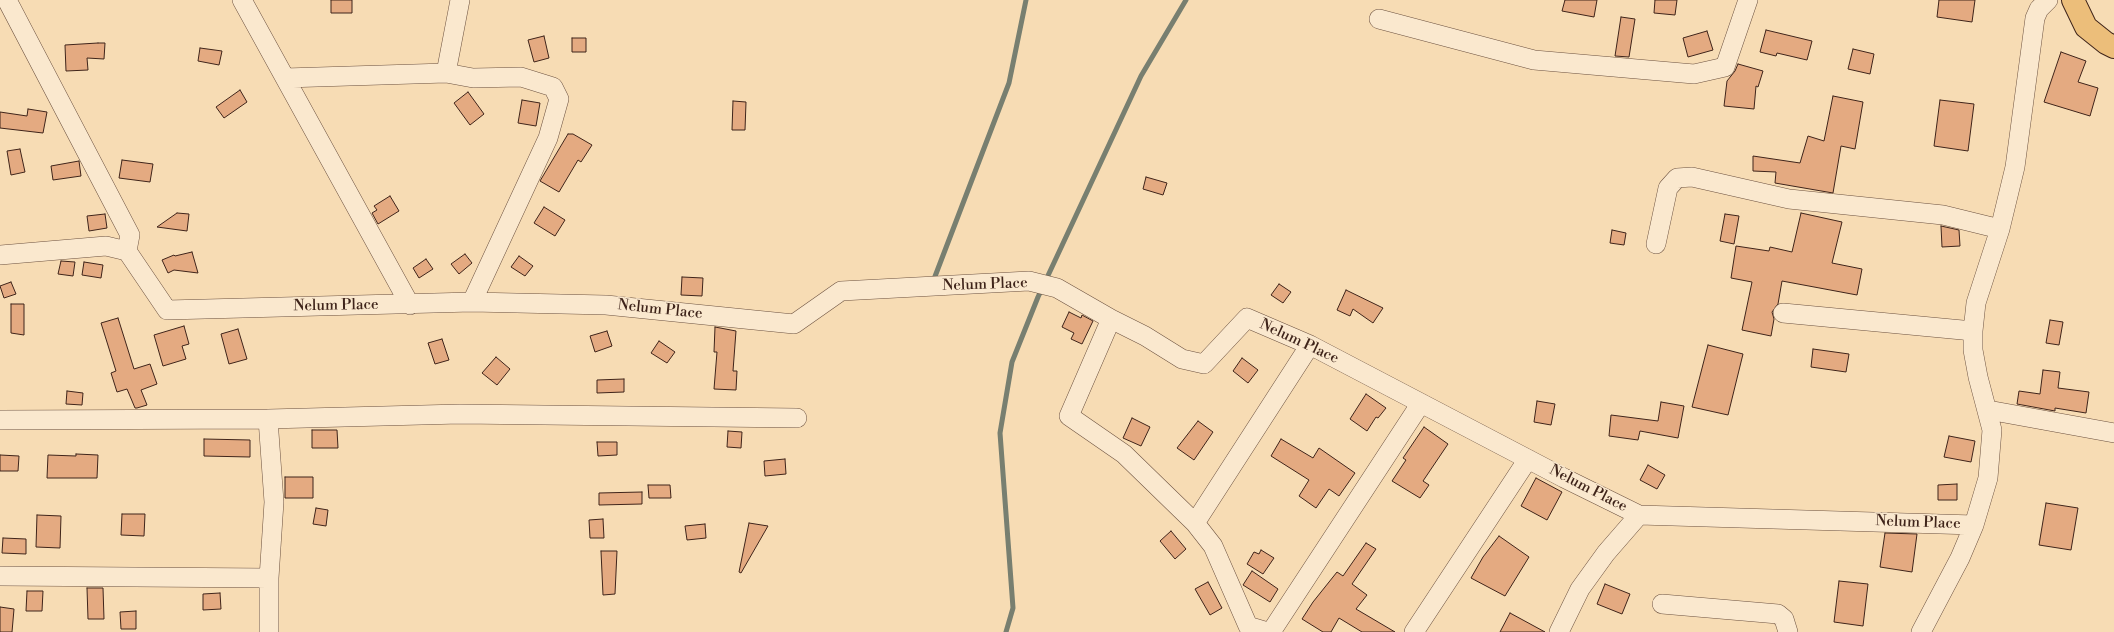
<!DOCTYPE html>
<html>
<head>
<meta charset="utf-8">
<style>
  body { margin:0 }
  canvas { display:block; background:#f7dcb4 }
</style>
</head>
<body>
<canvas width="2114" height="632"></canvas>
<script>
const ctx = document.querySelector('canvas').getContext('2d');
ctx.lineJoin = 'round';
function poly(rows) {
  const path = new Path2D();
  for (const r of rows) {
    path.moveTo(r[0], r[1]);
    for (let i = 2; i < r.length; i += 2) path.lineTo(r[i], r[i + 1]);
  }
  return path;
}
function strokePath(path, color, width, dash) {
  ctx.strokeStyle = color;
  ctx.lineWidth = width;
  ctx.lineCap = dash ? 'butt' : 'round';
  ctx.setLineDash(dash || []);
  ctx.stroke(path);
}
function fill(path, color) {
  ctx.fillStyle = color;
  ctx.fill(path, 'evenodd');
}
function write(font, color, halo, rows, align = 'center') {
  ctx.font = font + ' "Libre Bodoni",serif';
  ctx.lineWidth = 3;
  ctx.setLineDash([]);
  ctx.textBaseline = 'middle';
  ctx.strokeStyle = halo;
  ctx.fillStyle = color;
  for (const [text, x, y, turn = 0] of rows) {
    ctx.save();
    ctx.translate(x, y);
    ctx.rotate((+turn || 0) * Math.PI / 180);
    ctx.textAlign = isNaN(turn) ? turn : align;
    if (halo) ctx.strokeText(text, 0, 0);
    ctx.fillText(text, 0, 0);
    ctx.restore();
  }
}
const stream = poly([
  [934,279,1009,83,1026,0],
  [1006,632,1013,608,1000,433,1012,362,1038,297,1141,76,1186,0]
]);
const building = poly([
  [331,0,352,0,352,13,331,13,331,0],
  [1565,0,1597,0,1594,17,1562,11,1565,0],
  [1655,0,1677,0,1675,15,1654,13,1655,0],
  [1939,0,1975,0,1972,22,1937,17,1939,0],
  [1621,17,1635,19,1629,57,1615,56,1621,17],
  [1766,30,1812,41,1807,60,1777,53,1776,56,1760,52,1766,30],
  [1707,31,1713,50,1688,57,1683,38,1707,31],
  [544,36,549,58,534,62,528,40,544,36],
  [572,38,586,38,586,52,572,52,572,38],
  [98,43,105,43,104,59,87,58,88,70,66,71,65,45,98,43],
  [200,48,222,51,219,65,198,61,200,48],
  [1853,49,1874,54,1870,74,1848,69,1853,49],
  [2061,52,2086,61,2078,82,2098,88,2090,116,2044,102,2061,52],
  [1738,64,1763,71,1758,87,1756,86,1754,109,1724,106,1727,81,1735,71,1738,64],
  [240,90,247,102,224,118,216,107,240,90],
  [468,92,484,114,470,125,454,103,468,92],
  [1833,96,1863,102,1855,149,1841,146,1833,193,1775,183,1776,172,1753,171,1753,156,1800,163,1808,136,1824,141,1833,96],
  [522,100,540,103,536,126,518,123,522,100],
  [1940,100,1974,104,1968,151,1934,146,1940,100],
  [733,101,746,102,745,130,732,130,733,101],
  [28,109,47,112,43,133,0,128,0,112,27,116,28,109],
  [568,134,573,134,592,145,581,162,578,160,559,192,540,181,568,134],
  [20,149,25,172,11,175,7,151,20,149],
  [122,160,153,164,150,182,119,178,122,160],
  [79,161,81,176,53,180,51,166,79,161],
  [1146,177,1167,183,1163,195,1143,189,1146,177],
  [390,196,399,211,378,224,372,213,377,210,374,206,390,196],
  [544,207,565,220,555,236,534,223,544,207],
  [177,213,189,214,187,231,157,227,177,213],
  [1801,213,1842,222,1832,263,1862,269,1857,295,1782,281,1778,304,1772,312,1774,319,1771,336,1742,330,1752,282,1731,278,1736,246,1769,251,1770,247,1792,252,1801,213],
  [105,214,107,228,89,231,87,216,105,214],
  [1725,214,1739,216,1734,244,1720,241,1725,214],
  [1941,226,1959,230,1960,246,1942,247,1941,226],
  [1612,230,1626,233,1624,245,1610,243,1612,230],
  [192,252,198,273,174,270,168,273,162,260,174,255,175,256,192,252],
  [465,254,472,263,459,274,451,264,465,254],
  [519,256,533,266,525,276,511,267,519,256],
  [426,259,433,269,419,278,413,268,426,259],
  [61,261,75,262,73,276,58,274,61,261],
  [84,262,103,265,101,278,82,275,84,262],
  [682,277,703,278,702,296,681,295,682,277],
  [11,282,16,294,4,298,0,286,11,282],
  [1279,284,1291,292,1283,303,1271,295,1279,284],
  [1346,290,1383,308,1373,323,1353,309,1350,316,1337,310,1346,290],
  [11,304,24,304,24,335,11,333,11,304],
  [1069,312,1081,318,1082,315,1093,321,1082,344,1071,339,1074,333,1062,327,1069,312],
  [118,318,134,369,150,364,157,384,141,390,147,405,137,408,135,408,127,389,117,392,111,373,116,371,101,323,118,318],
  [2050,320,2063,322,2059,345,2046,343,2050,320],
  [184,326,189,344,182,346,186,359,163,366,154,335,184,326],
  [715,327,736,331,733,371,737,371,736,390,714,389,717,352,714,352,715,327],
  [238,329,247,359,229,364,221,334,238,329],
  [607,331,612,346,595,352,590,336,607,331],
  [442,339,449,360,435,364,428,343,442,339],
  [659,341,675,352,667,363,651,353,659,341],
  [1708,345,1743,354,1728,415,1692,407,1708,345],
  [1813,349,1849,354,1846,372,1811,367,1813,349],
  [496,357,510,369,497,385,482,373,496,357],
  [1242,358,1258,370,1248,383,1233,371,1242,358],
  [2043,370,2060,372,2058,388,2089,392,2086,413,2055,408,2055,411,2017,404,2019,391,2040,394,2043,370],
  [624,379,624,392,597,393,597,380,624,379],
  [67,391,83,393,82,405,66,404,67,391],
  [1366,394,1386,408,1378,418,1376,417,1367,431,1350,419,1366,394],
  [1537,401,1555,404,1551,425,1534,422,1537,401],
  [1661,402,1684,406,1678,438,1640,431,1638,440,1609,436,1611,415,1658,421,1661,402],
  [1132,418,1150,427,1141,446,1123,438,1132,418],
  [1198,421,1213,432,1194,460,1177,448,1198,421],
  [1424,427,1448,444,1423,481,1429,485,1420,498,1392,481,1406,460,1403,458,1424,427],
  [312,430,337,430,338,448,312,448,312,430],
  [728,431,742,432,741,448,727,447,728,431],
  [1949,436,1975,441,1971,462,1944,457,1949,436],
  [204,439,250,440,250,457,204,456,204,439],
  [1281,439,1313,458,1319,448,1355,473,1339,496,1329,489,1316,508,1299,496,1309,480,1271,456,1281,439],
  [597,442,617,442,617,455,598,456,597,442],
  [76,454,98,455,97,478,47,478,48,455,76,456,76,454],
  [0,455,19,456,18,471,0,471,0,455],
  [785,459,786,474,765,476,764,461,785,459],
  [1648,465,1665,475,1657,489,1640,480,1648,465],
  [285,477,313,477,313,498,285,498,285,477],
  [1536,478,1562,492,1547,520,1521,506,1536,478],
  [1957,484,1957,500,1938,500,1938,485,1957,484],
  [648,485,670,485,671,498,649,498,648,485],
  [642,492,642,504,599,505,599,493,642,492],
  [2046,503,2078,508,2071,550,2039,545,2046,503],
  [316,508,328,510,326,526,313,524,316,508],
  [122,514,145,514,144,536,121,535,122,514],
  [37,515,61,516,60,548,36,547,37,515],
  [603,519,604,538,590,538,589,520,603,519],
  [749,523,768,526,741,573,739,572,749,523],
  [705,524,706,538,687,540,685,526,705,524],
  [1171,531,1186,549,1175,559,1160,541,1171,531],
  [1885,533,1917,534,1912,572,1880,567,1885,533],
  [1499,536,1529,557,1505,596,1471,578,1483,557,1499,536],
  [3,538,26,539,26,554,2,553,3,538],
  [1366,543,1376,549,1352,584,1367,595,1356,609,1395,632,1362,632,1339,618,1331,632,1323,632,1302,619,1313,602,1337,572,1343,576,1366,543],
  [1261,550,1274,558,1263,574,1247,564,1254,552,1259,554,1261,550],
  [601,551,617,551,615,594,603,595,601,551],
  [1252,571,1278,589,1270,602,1243,585,1252,571],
  [1839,581,1868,584,1863,626,1834,622,1839,581],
  [1208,582,1222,608,1210,615,1195,589,1208,582],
  [1605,584,1630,594,1622,614,1597,604,1605,584],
  [87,588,103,588,104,619,88,619,87,588],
  [27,591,43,591,42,611,26,611,27,591],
  [220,593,221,609,203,610,203,594,220,593],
  [0,607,14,609,12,632,0,632,0,607],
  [136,611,136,629,121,629,120,612,136,611],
  [1510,613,1545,632,1500,632,1510,613]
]);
const minor = poly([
  [7,0,130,235,127,251],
  [242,0,410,305],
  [460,0,446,73,473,78,521,77,553,87,559,99,548,138,472,302],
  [1379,19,1534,60,1694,74,1725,67,1748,0],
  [285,78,446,73],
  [1656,244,1668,188,1677,178,1692,177,1789,199,1943,215,2000,229],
  [0,255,106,246,127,251,167,310,472,302,606,305,794,324,841,291,1029,281,1057,288,1111,319,1145,336,1182,359,1204,364,1247,318,1310,345,1564,478,1639,515,1974,525],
  [1783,313,1973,331],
  [1111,319,1069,416,1124,454,1195,523,1213,546,1248,626,1268,632],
  [1988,410,2114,433],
  [268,419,274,502,269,578,269,632],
  [0,420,268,419,460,414,797,418],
  [1195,523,1310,345],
  [0,576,269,578],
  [1662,604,1778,614,1784,619,1788,632],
  [1271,632,1421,403],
  [1414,632,1528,459],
  [1559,632,1580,589,1606,553,1639,515],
  [1921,632,1960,558,1974,525,1988,478,1992,430,1978,377,1973,350,1973,331,1976,303,2000,229,2015,167,2035,18,2039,9,2048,0]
]);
const major = poly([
  [2073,0,2086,27,2106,43,2114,47]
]);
const streetNames = [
  ["Nelum Place",985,285,-2],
  ["Nelum Place",336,306,-1],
  ["Nelum Place",660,310,6],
  ["Nelum Place",1299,342,25],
  ["Nelum Place",1588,489,27],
  ["Nelum Place",1918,523,2]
];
strokePath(stream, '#787f70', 5);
fill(building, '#e4aa81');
strokePath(building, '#3f241a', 1);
strokePath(minor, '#6d5240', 20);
strokePath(major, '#3f241a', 24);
strokePath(minor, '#fae8ce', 19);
strokePath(major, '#ecbe7a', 22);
write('15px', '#3f241a', '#fae8ce', streetNames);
</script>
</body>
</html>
